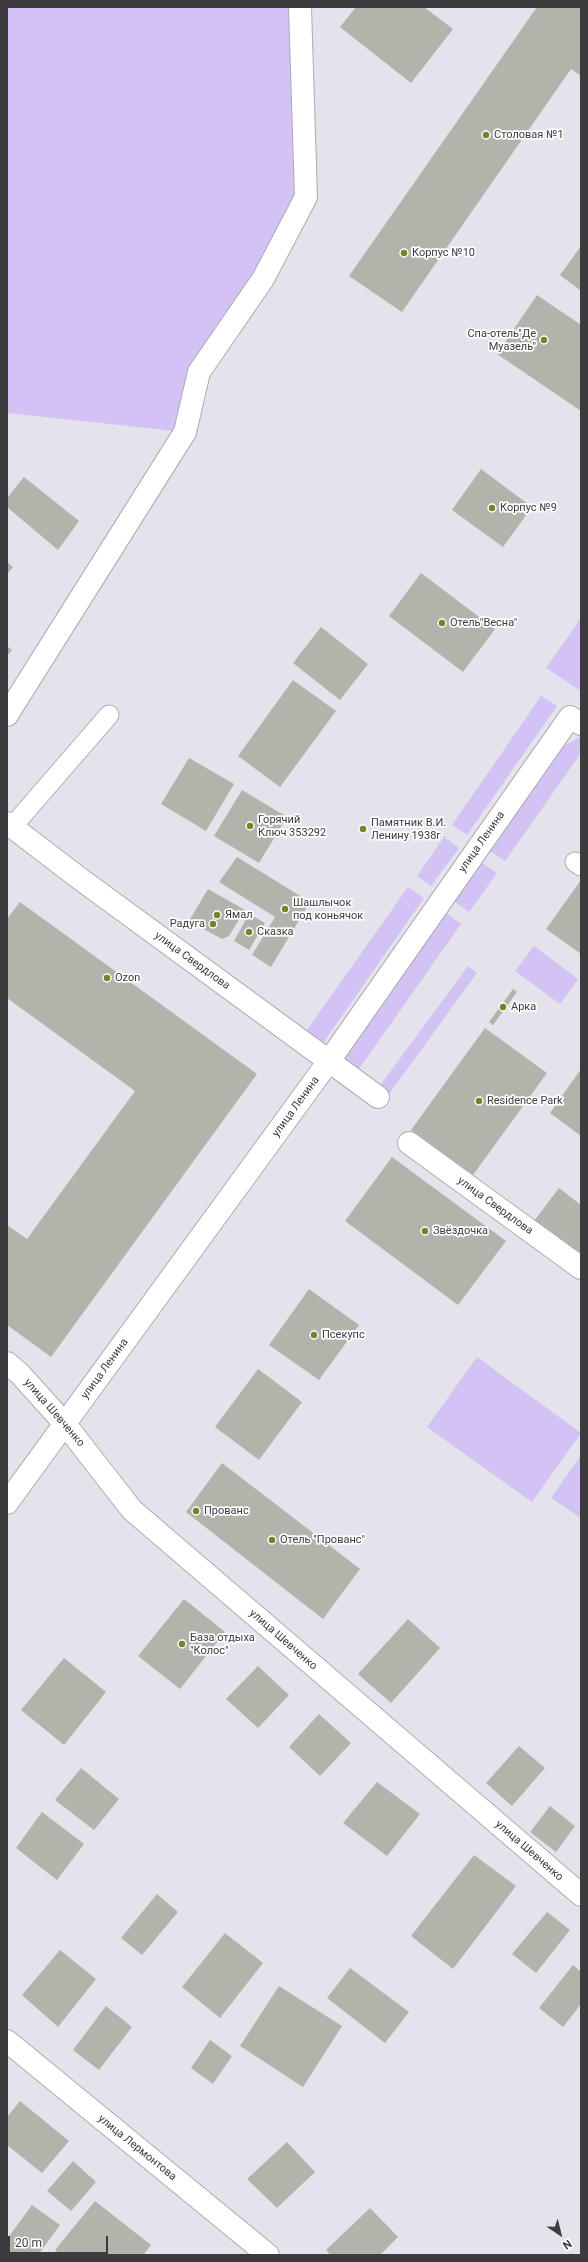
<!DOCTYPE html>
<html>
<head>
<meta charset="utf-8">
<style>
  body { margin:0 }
  #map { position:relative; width:588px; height:2262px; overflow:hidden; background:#e4e2ea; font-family:Roboto,sans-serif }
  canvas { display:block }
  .frame { position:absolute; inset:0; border:8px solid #3c3b3e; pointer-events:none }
  .north { position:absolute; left:540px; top:2214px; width:40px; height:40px; -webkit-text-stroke:3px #fff; paint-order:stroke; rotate:145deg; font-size:11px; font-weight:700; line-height:16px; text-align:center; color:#3c3b3e }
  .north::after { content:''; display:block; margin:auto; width:14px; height:18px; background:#3c3b3e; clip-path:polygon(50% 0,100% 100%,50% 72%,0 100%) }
  .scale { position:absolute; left:8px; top:2236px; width:100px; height:18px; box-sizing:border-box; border:2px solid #3c3b3e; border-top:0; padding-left:5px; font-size:12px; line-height:14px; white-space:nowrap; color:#3c3b3e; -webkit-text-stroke:3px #fff; paint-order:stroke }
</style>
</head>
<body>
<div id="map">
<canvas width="588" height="2262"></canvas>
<div class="frame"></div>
<div class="north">N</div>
<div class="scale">20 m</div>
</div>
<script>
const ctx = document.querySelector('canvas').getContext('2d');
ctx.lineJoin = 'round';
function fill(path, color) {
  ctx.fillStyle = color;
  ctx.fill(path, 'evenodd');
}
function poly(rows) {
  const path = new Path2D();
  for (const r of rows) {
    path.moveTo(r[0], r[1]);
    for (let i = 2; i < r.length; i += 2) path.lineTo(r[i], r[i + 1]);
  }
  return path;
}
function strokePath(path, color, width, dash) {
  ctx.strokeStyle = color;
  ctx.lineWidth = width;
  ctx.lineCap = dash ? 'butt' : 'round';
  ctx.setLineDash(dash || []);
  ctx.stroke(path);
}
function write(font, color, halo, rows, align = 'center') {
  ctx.font = font + ' Roboto,sans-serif';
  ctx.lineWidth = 3.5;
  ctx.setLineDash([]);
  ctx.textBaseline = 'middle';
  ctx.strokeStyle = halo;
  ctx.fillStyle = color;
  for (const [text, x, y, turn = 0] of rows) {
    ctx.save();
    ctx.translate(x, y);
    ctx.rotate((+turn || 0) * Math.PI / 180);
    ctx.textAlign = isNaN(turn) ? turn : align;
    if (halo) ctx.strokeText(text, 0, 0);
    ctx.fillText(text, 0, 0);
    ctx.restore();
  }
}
const green = poly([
  [7,7,300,7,306,197,211,355,185,432,7,413],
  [581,618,581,691,546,668],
  [541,696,557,706,467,835,452,825],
  [581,736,579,756,505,861,490,851,564,746],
  [444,837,459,848,431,886,417,876],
  [482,863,497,873,469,912,454,901],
  [408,887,424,898,321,1046,304,1034],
  [445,912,461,924,354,1076,337,1064],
  [534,946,578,979,560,1004,515,971],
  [468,966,477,973,389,1094,379,1087],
  [477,1357,581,1433,532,1502,427,1427],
  [581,1455,581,1518,551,1498]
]);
const building = poly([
  [356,7,424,7,453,29,411,83,340,27],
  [537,7,581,7,581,76,571,69,402,312,349,276],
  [581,246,581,291,560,275],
  [537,295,581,325,581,411,497,354],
  [481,469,532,507,503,547,452,510],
  [24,477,79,521,58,550,7,507,7,498],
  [7,562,13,567,7,574],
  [421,573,495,629,463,672,389,616],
  [321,627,368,664,340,700,293,663],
  [7,646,12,650,7,656],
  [293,680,336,711,280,787,238,756],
  [189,758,234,784,206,831,161,804],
  [242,790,287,817,259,863,214,836],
  [237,857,310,902,271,967,252,955,275,917,219,882],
  [581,880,581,954,546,929],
  [208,889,245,910,229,936,222,939,189,921],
  [20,902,257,1074,51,1357,7,1325,7,1225,27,1239,135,1091,7,998,7,919],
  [249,914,265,923,249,950,234,941],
  [513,989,517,992,493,1025,489,1022],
  [485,1028,547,1073,473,1175,411,1130],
  [581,1069,581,1136,550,1113],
  [392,1157,506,1241,458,1305,345,1221],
  [559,1188,581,1205,581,1257,534,1221],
  [309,1289,359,1325,319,1380,269,1345],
  [258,1369,302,1402,259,1460,215,1427],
  [222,1463,360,1569,323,1619,186,1512],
  [184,1599,225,1632,180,1689,138,1656],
  [408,1619,440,1648,391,1703,358,1674],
  [64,1658,106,1692,64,1745,21,1710],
  [258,1666,289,1695,258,1728,226,1699],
  [319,1714,351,1743,320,1776,289,1747],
  [519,1746,545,1768,512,1806,486,1783],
  [81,1768,119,1799,94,1830,55,1800],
  [377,1782,420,1814,387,1856,343,1823],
  [550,1806,575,1826,556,1852,530,1832],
  [42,1812,84,1844,57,1880,16,1848],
  [474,1855,516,1886,453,1969,411,1936],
  [157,1894,178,1912,142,1955,121,1938],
  [547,1912,570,1930,536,1973,512,1954],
  [225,1933,263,1963,220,2018,182,1987],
  [60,1950,96,1979,58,2027,22,1995],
  [573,1965,581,1972,581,2004,563,2027,539,2008],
  [350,1968,409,2012,385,2043,327,1998],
  [279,1986,342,2026,303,2087,240,2046],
  [106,2006,132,2027,99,2070,73,2050],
  [210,2040,232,2056,213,2084,191,2068],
  [20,2101,69,2141,42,2173,7,2145,7,2117],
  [287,2142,315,2172,277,2208,247,2179],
  [73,2161,96,2182,71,2211,47,2191],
  [95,2201,151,2245,143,2255,61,2255,55,2250],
  [32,2205,60,2225,38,2255,7,2255,7,2239],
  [370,2208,398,2237,380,2255,331,2255,326,2250]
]);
const service = poly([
  [12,827,109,715],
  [575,862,581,866]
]);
const pedestrian = poly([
  [329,1061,570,717,581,724]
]);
const minor = poly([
  [7,715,185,432,199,372,263,279,306,197,300,7],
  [7,823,79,878,378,1097],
  [409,1143,581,1268],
  [7,1363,19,1373,65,1424,132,1510,581,1895],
  [7,1503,329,1061],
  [7,2041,268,2255]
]);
const markers = [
  [486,135,4,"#79812c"],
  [404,253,4,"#79812c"],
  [544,340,4,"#79812c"],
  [492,508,4,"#79812c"],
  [442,623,4,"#79812c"],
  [250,826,4,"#79812c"],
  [363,829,4,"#79812c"],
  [285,909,4,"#79812c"],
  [217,915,4,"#79812c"],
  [213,924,4,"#79812c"],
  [249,932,4,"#79812c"],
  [107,978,4,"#79812c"],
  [503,1007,4,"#79812c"],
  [479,1101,4,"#79812c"],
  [425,1231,4,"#79812c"],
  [314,1335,4,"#79812c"],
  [196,1511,4,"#79812c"],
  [272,1540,4,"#79812c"],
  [182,1644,4,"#79812c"]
];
const poiNames = [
  ["Столовая №1",494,135],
  ["Корпус №10",412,253],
  ["Спа-отель\"Де",536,334,"right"],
  ["Муазель\"",536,347,"right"],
  ["Корпус №9",500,508],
  ["Отель\"Весна\"",450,623],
  ["Горячий",258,820],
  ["Ключ 353292",258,833],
  ["Памятник В.И.",371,823],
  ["Ленину 1938г",371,836],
  ["Шашлычок",293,903],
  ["под коньячок",293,916],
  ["Ямал",225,915],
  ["Радуга",205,924,"right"],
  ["Сказка",257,932],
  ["Ozon",115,978],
  ["Арка",511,1007],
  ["Residence Park",487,1101],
  ["Звёздочка",433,1231],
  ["Псекупс",322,1335],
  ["Прованс",204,1511],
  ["Отель \"Прованс\"",280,1540],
  ["База отдыха",190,1638],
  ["\"Колос\"",190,1651]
];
const streetNames = [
  ["улица Ленина",482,842,-55],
  ["улица Свердлова",192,961,36],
  ["улица Ленина",296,1107,-54],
  ["улица Свердлова",495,1206,36],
  ["улица Ленина",105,1369,-54],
  ["улица Шевченко",54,1413,49],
  ["улица Шевченко",283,1640,41],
  ["улица Шевченко",529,1851,41],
  ["улица Лермонтова",137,2148,39]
];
fill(green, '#d2c3f4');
fill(building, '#b2b4ab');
strokePath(service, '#adabb3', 21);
strokePath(pedestrian, '#adabb3', 24);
strokePath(minor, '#adabb3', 24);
strokePath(service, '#fff', 19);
strokePath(pedestrian, '#fff', 22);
strokePath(minor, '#fff', 22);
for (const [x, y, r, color] of markers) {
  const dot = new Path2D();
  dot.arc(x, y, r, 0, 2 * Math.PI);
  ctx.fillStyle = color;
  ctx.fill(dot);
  strokePath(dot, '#fff', 1.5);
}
write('11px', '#3c3b3e', '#fff', poiNames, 'left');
write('11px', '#3c3b3e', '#fff', streetNames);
</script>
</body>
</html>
